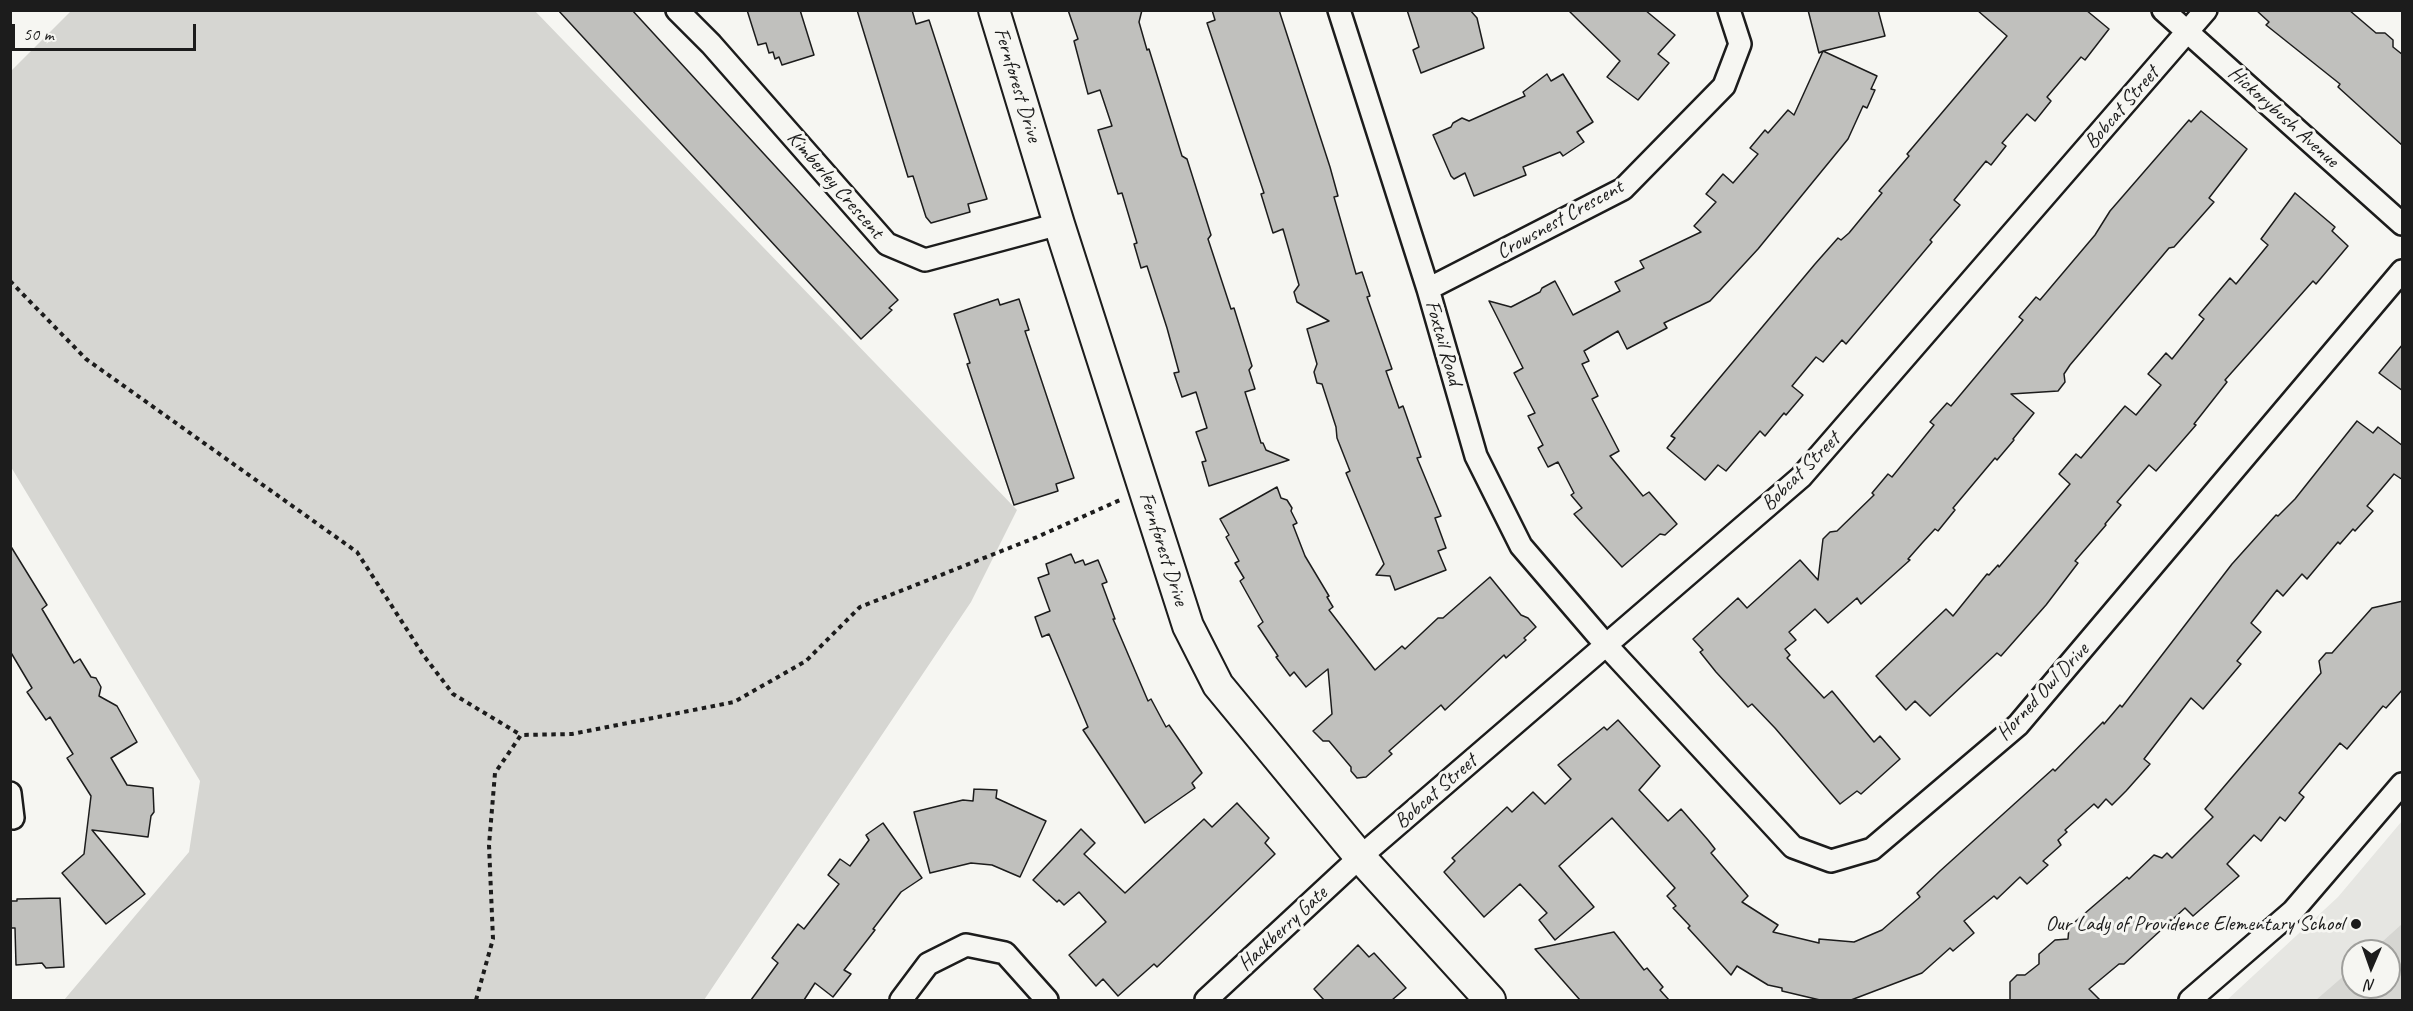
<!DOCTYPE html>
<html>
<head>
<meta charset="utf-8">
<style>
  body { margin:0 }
  #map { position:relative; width:2413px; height:1011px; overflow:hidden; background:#f6f6f2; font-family:Caveat,sans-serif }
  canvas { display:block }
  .frame { position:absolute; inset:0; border:12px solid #1c1c1c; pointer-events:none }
  .north { position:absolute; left:2341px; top:939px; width:60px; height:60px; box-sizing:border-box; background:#f6f6f2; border:2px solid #9f9f9c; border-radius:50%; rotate:182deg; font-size:16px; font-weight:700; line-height:24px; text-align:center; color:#1c1c1c }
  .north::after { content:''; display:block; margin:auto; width:21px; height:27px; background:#1c1c1c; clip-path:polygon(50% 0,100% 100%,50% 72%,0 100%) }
  .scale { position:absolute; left:12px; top:24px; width:184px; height:27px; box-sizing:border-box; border:3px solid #1c1c1c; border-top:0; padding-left:8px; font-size:18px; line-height:21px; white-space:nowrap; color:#1c1c1c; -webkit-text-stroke:4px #f6f6f2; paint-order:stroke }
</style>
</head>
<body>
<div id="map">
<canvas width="2413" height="1011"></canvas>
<div class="frame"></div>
<div class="north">N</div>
<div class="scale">50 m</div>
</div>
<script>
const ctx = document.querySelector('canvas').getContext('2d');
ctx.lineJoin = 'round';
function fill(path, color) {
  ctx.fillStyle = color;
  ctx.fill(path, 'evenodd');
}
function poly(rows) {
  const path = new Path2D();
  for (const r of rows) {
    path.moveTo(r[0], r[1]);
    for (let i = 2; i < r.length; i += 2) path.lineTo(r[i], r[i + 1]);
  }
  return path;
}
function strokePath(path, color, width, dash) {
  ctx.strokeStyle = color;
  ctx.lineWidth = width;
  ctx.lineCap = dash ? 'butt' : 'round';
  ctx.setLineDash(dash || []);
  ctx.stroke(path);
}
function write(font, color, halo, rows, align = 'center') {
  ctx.font = font + ' Caveat,sans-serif';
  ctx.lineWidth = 6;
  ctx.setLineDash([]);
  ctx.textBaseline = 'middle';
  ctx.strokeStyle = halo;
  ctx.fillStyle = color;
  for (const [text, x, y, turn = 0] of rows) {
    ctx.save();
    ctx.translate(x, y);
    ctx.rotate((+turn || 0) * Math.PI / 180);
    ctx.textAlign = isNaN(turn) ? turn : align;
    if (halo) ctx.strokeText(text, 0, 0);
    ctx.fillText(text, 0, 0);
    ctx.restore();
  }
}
const built = poly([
  [2402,821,2402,1000,2227,1000,2338,897],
  [2353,951,2389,951,2389,987,2353,987]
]);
const green = poly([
  [535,11,1017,510,971,602,704,1000,64,1000,189,852,200,781,11,467,11,71,71,11],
  [2402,924,2402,1000,2316,1000,2353,968,2353,987,2389,987,2389,951,2372,951]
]);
const building = poly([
  [558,10,632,10,898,300,889,308,892,310,861,339,558,10],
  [747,10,800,10,814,55,782,65,779,57,775,59,773,52,769,53,766,43,758,45,747,10],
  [857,10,912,10,916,24,929,20,987,199,968,204,970,212,931,223,926,217,913,176,908,177,857,10],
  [1068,10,1142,10,1139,22,1147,50,1149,49,1182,156,1187,159,1211,235,1208,239,1231,309,1234,308,1252,366,1249,370,1255,389,1245,392,1261,443,1263,443,1266,450,1289,460,1209,486,1202,462,1206,461,1196,432,1207,428,1196,392,1182,397,1174,373,1179,372,1167,328,1147,266,1141,268,1134,244,1137,243,1122,193,1118,194,1098,130,1112,126,1100,90,1088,94,1074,41,1078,39,1068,10],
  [1212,10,1279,10,1330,167,1338,196,1334,197,1356,274,1362,272,1370,296,1367,297,1392,369,1386,371,1399,408,1403,406,1421,457,1417,458,1441,516,1435,518,1446,548,1438,551,1446,570,1395,590,1390,576,1376,575,1384,564,1346,473,1350,471,1337,438,1336,427,1322,384,1317,383,1314,372,1317,364,1307,329,1329,321,1297,302,1294,292,1299,285,1283,229,1273,233,1261,194,1264,193,1207,23,1215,20,1212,10],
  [1407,10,1470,10,1477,18,1484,48,1421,73,1413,50,1419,47,1407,10],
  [1568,10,1645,10,1675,35,1658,54,1669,63,1638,100,1607,77,1620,61,1568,10],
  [1808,10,1878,10,1885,36,1823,51,1877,76,1871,89,1875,90,1867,108,1863,106,1848,139,1758,249,1710,301,1664,323,1667,328,1627,349,1618,331,1584,351,1589,361,1582,364,1598,396,1592,399,1619,451,1610,456,1643,496,1649,492,1677,524,1665,535,1660,534,1622,567,1574,514,1582,508,1571,495,1574,493,1558,462,1548,467,1538,448,1543,445,1528,416,1535,413,1514,373,1523,368,1489,301,1511,307,1540,292,1542,288,1555,281,1573,315,1620,291,1615,282,1644,268,1640,261,1701,232,1694,226,1716,202,1706,194,1723,174,1733,183,1758,154,1750,148,1765,130,1768,133,1788,110,1794,115,1823,51,1819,53,1808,10],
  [1977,10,2086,10,2109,29,2085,60,2081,57,2047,97,2051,101,2035,121,2027,114,2002,143,2006,146,1991,165,1986,161,1954,200,1960,205,1930,240,1932,242,1846,344,1842,340,1823,362,1816,357,1792,386,1803,395,1786,415,1784,413,1765,436,1760,431,1726,471,1718,465,1705,480,1667,448,1675,438,1671,436,1815,264,1838,238,1841,240,1849,233,1882,193,1879,191,1909,156,1907,154,2007,36,1977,10],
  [2256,10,2349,10,2376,33,2385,33,2393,40,2393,47,2403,55,2403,146,2338,87,2340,84,2266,25,2269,22,2256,10],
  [1547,74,1551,81,1563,74,1593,122,1577,132,1584,142,1563,156,1560,152,1523,167,1526,175,1474,196,1465,173,1454,179,1451,176,1433,135,1451,127,1453,123,1462,118,1469,121,1525,96,1523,92,1547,74],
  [2201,111,2247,149,2209,198,2214,202,2174,247,2169,248,2070,365,2064,374,2065,382,2058,391,2011,394,2034,413,2013,439,2014,440,1997,460,1995,458,1953,508,1955,510,1938,531,1935,529,1923,542,1908,559,1910,560,1861,604,1857,598,1828,623,1815,609,1789,632,1796,640,1785,649,1790,655,1787,658,1824,698,1832,691,1874,742,1880,736,1900,759,1861,794,1857,791,1840,804,1775,728,1752,704,1748,707,1716,672,1700,652,1703,650,1693,639,1738,598,1747,608,1800,560,1818,580,1823,539,1830,532,1837,531,1874,495,1872,493,1888,474,1892,477,1934,425,1930,422,1947,403,1951,406,2023,320,2019,317,2036,297,2040,300,2095,235,2110,211,2189,120,2191,122,2201,111],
  [2295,193,2335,227,2332,231,2348,246,2316,284,2313,281,2225,380,2227,382,2194,424,2196,425,2156,471,2149,465,2117,502,2121,505,2105,524,2106,525,2075,561,2078,563,2046,605,2001,656,1997,653,1930,716,1915,701,1906,710,1876,676,1946,609,1953,616,1987,574,1989,575,1998,565,1999,567,2070,484,2059,474,2076,454,2081,458,2125,406,2136,415,2161,385,2148,374,2166,353,2172,359,2204,319,2199,315,2230,278,2236,284,2268,245,2261,239,2295,193],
  [998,299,1000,305,1019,299,1029,330,1025,331,1074,478,1056,484,1058,491,1014,505,967,364,970,363,954,314,998,299],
  [2403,344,2403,391,2379,373,2403,344],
  [2357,421,2373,433,2378,427,2403,446,2403,480,2394,474,2367,506,2373,511,2355,531,2353,529,2340,544,2338,542,2307,579,2302,574,2283,596,2277,590,2251,623,2261,632,2237,661,2241,664,2203,709,2191,698,2144,759,2150,764,2126,791,2112,805,2106,799,2098,808,2094,804,2065,830,2067,832,2058,840,2061,845,2043,861,2048,865,2027,884,2020,877,1997,899,1994,896,1964,921,1974,933,1953,951,1950,948,1922,973,1851,1000,1820,1000,1782,991,1782,988,1768,985,1737,966,1731,975,1688,928,1690,926,1673,908,1676,906,1667,896,1675,888,1612,818,1559,866,1594,907,1555,940,1539,920,1547,913,1520,884,1484,917,1444,872,1455,861,1452,858,1507,807,1512,812,1533,792,1545,804,1571,779,1558,765,1604,727,1607,730,1618,720,1660,766,1639,790,1668,821,1681,809,1708,840,1715,849,1711,853,1748,896,1742,902,1778,925,1773,932,1819,943,1819,939,1854,942,1882,930,1920,897,1917,893,1940,871,2053,769,2055,771,2103,722,2104,724,2120,705,2122,707,2232,564,2276,515,2278,516,2295,499,2357,421],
  [1277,487,1281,498,1287,500,1292,508,1291,511,1297,523,1293,525,1305,556,1329,596,1327,597,1333,607,1329,610,1375,670,1402,646,1405,649,1438,618,1443,618,1490,577,1521,615,1528,618,1536,627,1524,638,1526,640,1506,658,1504,655,1445,710,1441,705,1389,751,1392,754,1366,777,1357,778,1351,771,1351,767,1329,741,1323,741,1313,731,1332,714,1328,669,1306,687,1294,672,1290,676,1276,657,1278,656,1258,626,1263,622,1240,581,1244,578,1235,563,1239,561,1226,537,1229,535,1220,519,1277,487],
  [10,545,47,605,42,609,74,663,80,659,91,677,96,678,101,687,99,696,117,706,137,742,111,758,127,785,153,788,154,812,151,816,148,837,92,830,145,894,106,924,62,873,84,854,91,796,67,758,73,754,50,717,46,720,27,692,32,688,10,651,10,545],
  [1071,554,1075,563,1083,560,1085,565,1098,560,1107,582,1102,584,1115,619,1113,619,1148,701,1151,699,1166,727,1169,725,1202,773,1192,783,1195,788,1145,823,1083,730,1088,727,1049,634,1042,637,1035,617,1050,611,1038,578,1049,574,1046,564,1071,554],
  [2403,601,2403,689,2386,708,2383,706,2347,749,2340,743,2299,793,2304,797,2285,821,2280,817,2261,841,2254,835,2227,864,2239,876,2193,916,2185,908,2124,964,2119,964,2089,989,2100,1000,2010,1000,2010,982,2017,975,2025,975,2039,964,2039,954,2055,940,2068,939,2069,927,2127,877,2129,879,2154,855,2162,858,2167,853,2172,858,2213,817,2205,809,2321,673,2319,661,2326,653,2332,653,2372,608,2403,601],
  [974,789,997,790,996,798,1046,821,1020,877,992,865,971,863,930,873,914,812,963,800,973,801,974,789],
  [1237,803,1269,838,1265,843,1275,854,1157,967,1154,964,1118,996,1103,979,1096,986,1069,955,1106,922,1079,892,1064,905,1059,900,1057,902,1033,880,1081,829,1095,843,1084,854,1125,893,1204,819,1212,827,1237,803],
  [883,823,922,878,901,892,873,929,875,930,844,970,851,974,833,997,815,983,804,1000,751,1000,778,963,772,958,798,924,804,929,839,884,828,875,840,859,850,866,869,840,866,835,883,823],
  [60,898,64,967,46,968,42,963,16,965,15,928,10,928,10,901,17,901,17,899,60,898],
  [1614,932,1644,970,1647,968,1663,987,1660,990,1669,1000,1580,1000,1535,949,1614,932],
  [1358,945,1369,957,1374,953,1406,988,1392,1000,1324,1000,1314,989,1358,945]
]);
const path = poly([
  [10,281,86,359,357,552,424,656,453,694,521,735],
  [476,1000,493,939,489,845,495,773,521,735,572,734,734,702,806,661,860,607,1037,537,1120,500]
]);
const street = poly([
  [677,10,711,44,887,244,925,260,1059,224],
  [1339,10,1428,289,1476,456,1521,546,1606,645,1793,847,1831,861,1872,849,2018,725,2402,271],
  [2163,10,2402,224],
  [1428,289,1623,189,1724,86,1740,44,1729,10],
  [10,793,13,818],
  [901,1000,928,964,966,945,1005,953,1047,1000],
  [1206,1000,1360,857,1801,477,2206,10],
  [2190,1000,2293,911,2402,784]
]);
const secondary = poly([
  [994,10,1059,224,1188,626,1218,685,1360,857,1490,1000]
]);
const markers = [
  [2356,924,6,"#1c1c1c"]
];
const streetNames = [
  ["Fernforest Drive",1017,85,73],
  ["Bobcat Street",2122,108,-49],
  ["Hickorybush Avenue",2283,117,42],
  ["Kimberley Crescent",835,185,49],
  ["Crowsnest Crescent",1560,220,-29],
  ["Foxtail Road",1443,343,74],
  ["Bobcat Street",1801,472,-45],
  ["Fernforest Drive",1163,549,72],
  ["Horned Owl Drive",2043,692,-47],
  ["Bobcat Street",1436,792,-41],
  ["Hackberry Gate",1283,929,-43]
];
const poiNames = [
  ["Our Lady of Providence Elementary School",2344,924]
];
fill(built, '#e6e6e2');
fill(green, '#d6d6d2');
fill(building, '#c0c0bd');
strokePath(building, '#1c1c1c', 1.5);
strokePath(street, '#1c1c1c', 26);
strokePath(secondary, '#1c1c1c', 34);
strokePath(path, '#1c1c1c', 4, [4.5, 4.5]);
strokePath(street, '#f6f6f2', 21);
strokePath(secondary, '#f6f6f2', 30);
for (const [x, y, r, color] of markers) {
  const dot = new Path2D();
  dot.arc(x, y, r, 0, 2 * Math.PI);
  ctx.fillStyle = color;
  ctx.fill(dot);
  strokePath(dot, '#f6f6f2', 2);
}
write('21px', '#1c1c1c', '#f6f6f2', streetNames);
write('21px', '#1c1c1c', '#f6f6f2', poiNames, 'right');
</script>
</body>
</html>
